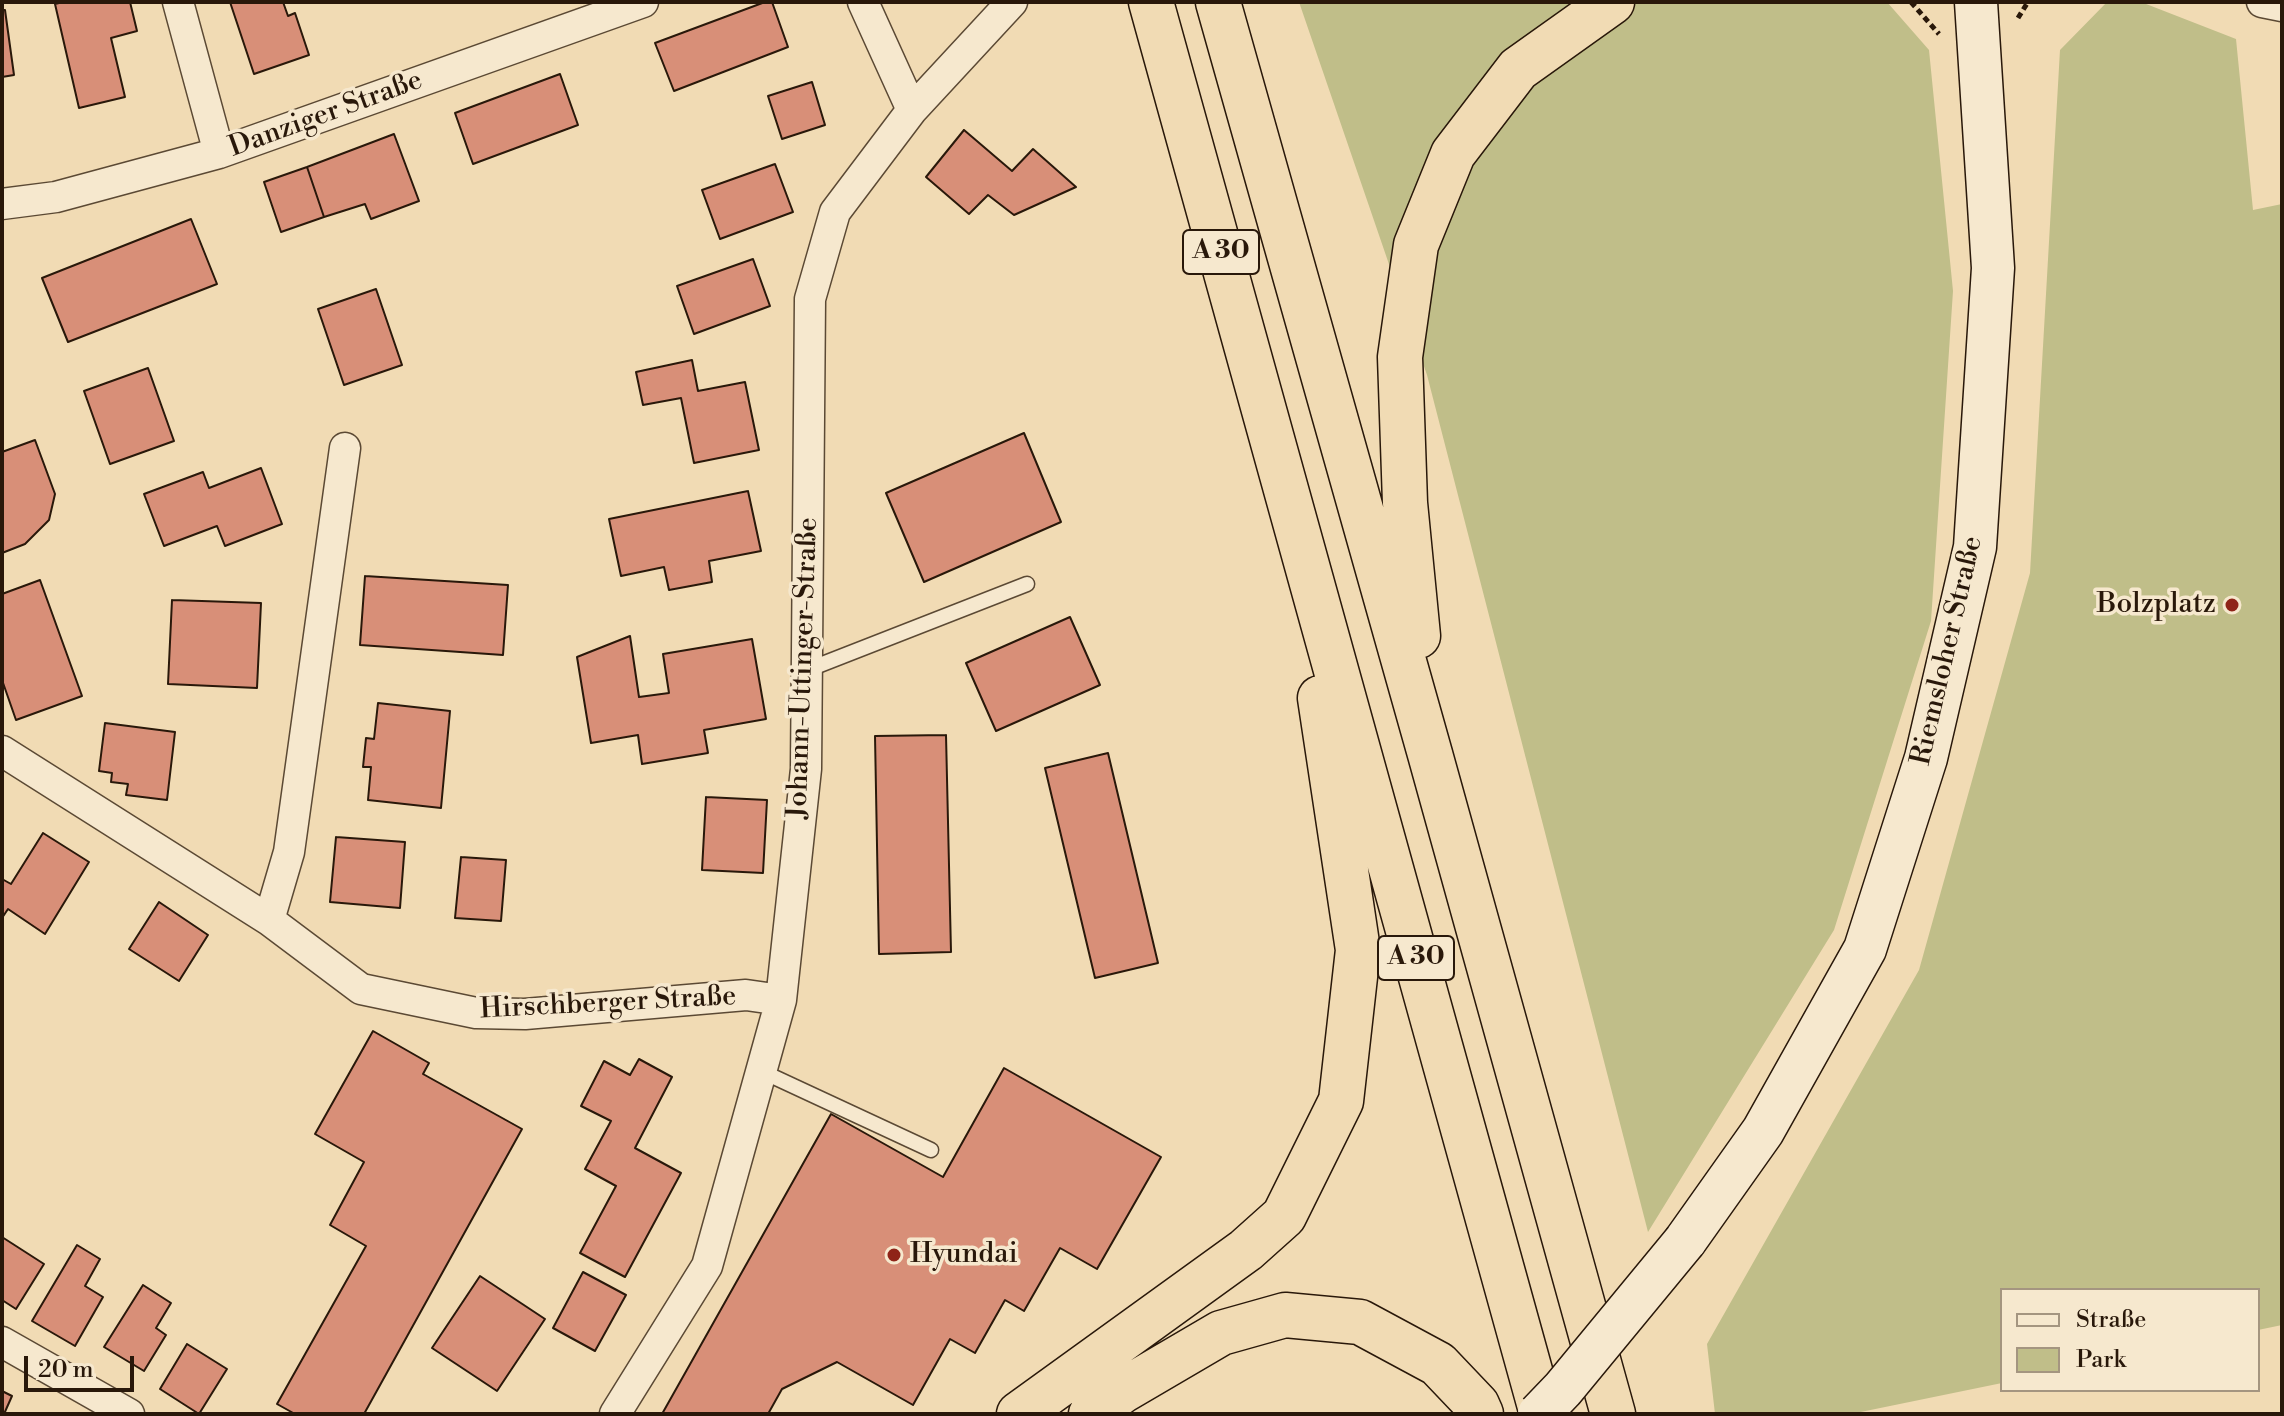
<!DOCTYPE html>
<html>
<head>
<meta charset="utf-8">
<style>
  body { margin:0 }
  #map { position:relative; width:2284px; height:1416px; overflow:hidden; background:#f1dbb4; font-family:"Libre Bodoni",serif }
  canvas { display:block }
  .frame { position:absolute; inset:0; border:4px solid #29180a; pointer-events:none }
  .legend { position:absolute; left:2000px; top:1288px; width:260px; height:104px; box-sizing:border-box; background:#f6e8ce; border:2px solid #a49580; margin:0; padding:10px 14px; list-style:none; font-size:24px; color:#29180a }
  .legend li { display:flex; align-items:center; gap:16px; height:40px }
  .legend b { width:40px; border:2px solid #a49580 }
  .scale { position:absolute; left:24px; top:1356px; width:110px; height:36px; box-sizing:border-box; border:4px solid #29180a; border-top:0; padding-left:10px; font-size:24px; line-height:28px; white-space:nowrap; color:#29180a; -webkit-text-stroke:6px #f6e8ce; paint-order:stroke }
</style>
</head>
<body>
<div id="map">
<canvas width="2284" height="1416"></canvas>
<div class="frame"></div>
<ul class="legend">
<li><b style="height:10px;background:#f6e8ce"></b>Straße</li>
<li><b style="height:22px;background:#c0be89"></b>Park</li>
</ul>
<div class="scale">20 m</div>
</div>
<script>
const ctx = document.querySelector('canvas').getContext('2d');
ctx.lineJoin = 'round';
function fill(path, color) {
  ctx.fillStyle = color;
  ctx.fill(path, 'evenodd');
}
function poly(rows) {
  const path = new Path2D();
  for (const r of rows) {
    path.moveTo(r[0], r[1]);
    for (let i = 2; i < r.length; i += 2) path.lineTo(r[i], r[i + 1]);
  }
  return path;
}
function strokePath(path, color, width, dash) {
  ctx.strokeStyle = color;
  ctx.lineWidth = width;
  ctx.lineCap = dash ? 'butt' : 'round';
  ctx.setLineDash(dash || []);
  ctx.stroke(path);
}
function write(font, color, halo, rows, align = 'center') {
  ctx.font = font + ' "Libre Bodoni",serif';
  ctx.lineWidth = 7;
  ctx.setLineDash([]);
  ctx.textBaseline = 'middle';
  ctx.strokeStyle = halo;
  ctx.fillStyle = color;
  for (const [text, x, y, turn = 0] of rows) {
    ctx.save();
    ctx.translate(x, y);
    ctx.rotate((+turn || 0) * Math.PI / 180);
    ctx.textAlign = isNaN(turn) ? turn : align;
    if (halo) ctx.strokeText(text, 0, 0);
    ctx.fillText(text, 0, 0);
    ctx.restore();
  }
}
const green = poly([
  [1299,2,1887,2,1929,50,1953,291,1931,621,1834,930,1648,1232,1427,375],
  [2107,2,2141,2,2236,39,2253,210,2282,204,2282,1325,2258,1330,2258,1290,2002,1290,2002,1383,1851,1414,1715,1414,1707,1344,1919,970,2030,573,2060,50]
]);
const building = poly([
  [63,2,130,2,137,31,111,38,125,97,79,108,55,4,63,2],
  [230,2,283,2,288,16,295,13,309,55,254,74,230,2],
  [765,2,772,2,788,47,674,91,655,43,765,2],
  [2,10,5,10,14,75,2,77,2,10],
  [560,74,578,125,473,164,455,113,560,74],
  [812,82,825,125,782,139,768,96,812,82],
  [964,130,1012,171,1033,149,1076,187,1014,215,988,195,969,214,926,177,964,130],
  [394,134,419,201,371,219,365,204,324,217,307,167,394,134],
  [775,164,793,212,720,239,702,190,775,164],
  [307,167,324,217,281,232,264,182,307,167],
  [191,219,217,284,68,342,42,278,191,219],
  [753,259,770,306,694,334,677,286,753,259],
  [376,289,402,365,344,385,318,309,376,289],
  [692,360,698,391,745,382,759,450,694,463,681,398,643,405,636,372,692,360],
  [148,368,174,441,110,464,84,391,148,368],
  [1024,433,1061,522,924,582,886,493,1024,433],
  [35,440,55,494,49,520,25,544,2,553,2,452,35,440],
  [261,468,282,524,225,546,217,526,164,546,144,494,203,472,209,488,261,468],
  [748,491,761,551,709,561,712,582,669,590,664,567,621,576,609,519,748,491],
  [365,576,508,585,503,655,360,645,365,576],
  [40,580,82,696,16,720,2,680,2,594,40,580],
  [172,600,261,603,257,688,168,684,172,600],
  [1070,617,1100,685,996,731,966,663,1070,617],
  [630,636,639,697,669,693,663,654,752,639,766,719,704,730,708,753,642,764,638,735,591,743,577,657,630,636],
  [378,703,450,711,441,808,368,800,371,767,363,767,366,738,374,739,378,703],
  [105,723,175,732,167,800,126,795,128,784,111,782,112,773,99,771,105,723],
  [946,735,951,952,879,954,875,736,946,735],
  [1108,753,1158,963,1095,978,1045,768,1108,753],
  [706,797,767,800,763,873,702,870,706,797],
  [43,833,89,862,45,934,8,909,2,918,2,879,11,884,43,833],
  [336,837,405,842,400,908,330,902,336,837],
  [461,857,506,860,501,921,455,918,461,857],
  [159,902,208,935,179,981,129,949,159,902],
  [373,1031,429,1063,423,1074,522,1129,364,1414,295,1414,277,1404,366,1246,330,1225,364,1162,315,1134,373,1031],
  [639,1059,672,1077,635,1148,681,1173,625,1277,580,1253,616,1186,585,1169,611,1121,581,1106,604,1061,630,1075,639,1059],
  [1004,1068,1161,1157,1097,1269,1060,1248,1024,1311,1005,1300,975,1353,950,1339,913,1405,837,1362,782,1389,768,1414,662,1414,831,1114,943,1177,1004,1068],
  [2,1237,44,1264,16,1309,2,1300,2,1237],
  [77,1245,100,1259,85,1286,103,1297,75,1346,32,1321,77,1245],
  [583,1272,626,1295,595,1351,553,1328,583,1272],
  [480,1276,545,1319,497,1391,432,1348,480,1276],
  [143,1285,171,1303,156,1328,166,1335,144,1371,104,1347,143,1285],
  [187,1344,227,1369,199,1414,160,1389,187,1344],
  [2,1391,12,1396,4,1414,2,1414,2,1391]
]);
const path = poly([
  [1911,2,1939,34],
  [2018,18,2028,2]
]);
const service = poly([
  [807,670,1027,584],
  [761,1071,931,1150]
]);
const minor = poly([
  [178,2,219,153],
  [863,2,912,110],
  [2262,2,2282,6],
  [2,204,56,197,219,153,643,2],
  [2,751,269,920,361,989,476,1013,525,1014,746,995,781,1000],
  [269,920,289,852,345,448],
  [2,1342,129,1414],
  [615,1414,707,1266,781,1000,806,769,810,299,835,212,912,110,1012,2]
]);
const secondary = poly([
  [1685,1241,1763,1131,1865,949,1926,758,1975,547,1993,268,1976,2]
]);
const motorway = poly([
  [1151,2,1542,1414],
  [1218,2,1430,754,1613,1414],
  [1418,636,1405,503,1400,357,1416,245,1453,154,1518,69,1612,2],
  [1019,1414,1246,1250,1284,1216,1341,1101,1358,950,1320,698],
  [1091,1414,1122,1391,1221,1333,1285,1315,1360,1322,1438,1364,1477,1405,1481,1414]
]);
const secondaryBridge = poly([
  [1539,1414,1563,1389,1685,1241]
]);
const markers = [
  [2232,605,8,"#8f2418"],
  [894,1255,8,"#8f2418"]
];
const shields = [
  [1221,252,76],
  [1416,958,76]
];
const shieldNames = [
  ["A 30",1221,252],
  ["A 30",1416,958]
];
const streetNames = [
  ["Danziger Straße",326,115,-20],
  ["Riemsloher Straße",1948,651,-77],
  ["Johann-Uttinger-Straße",804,668,-88],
  ["Hirschberger Straße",608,1004,-3]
];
const poiNames = [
  ["Bolzplatz",2216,605],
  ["Hyundai",910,1255,"left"]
];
fill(green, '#c0be89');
fill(building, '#d88f78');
strokePath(building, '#29180a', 2);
strokePath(service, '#5b4934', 17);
strokePath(minor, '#5b4934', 33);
strokePath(secondary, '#29180a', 45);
strokePath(motorway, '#29180a', 47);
strokePath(path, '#29180a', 5, [6, 4]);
strokePath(service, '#f6e8ce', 14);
strokePath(minor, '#f6e8ce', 30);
strokePath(secondary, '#f6e8ce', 42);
strokePath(motorway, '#f1dbb4', 44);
strokePath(secondaryBridge, '#29180a', 45, []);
strokePath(secondaryBridge, '#f6e8ce', 42);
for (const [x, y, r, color] of markers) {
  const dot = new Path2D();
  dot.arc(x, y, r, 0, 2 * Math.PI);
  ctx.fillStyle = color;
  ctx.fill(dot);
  strokePath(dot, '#f6e8ce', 3);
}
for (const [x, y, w] of shields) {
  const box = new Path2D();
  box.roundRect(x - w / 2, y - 22, w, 44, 6);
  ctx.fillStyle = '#f6e8ce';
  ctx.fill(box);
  strokePath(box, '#29180a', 2);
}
write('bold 26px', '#29180a', null, shieldNames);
write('28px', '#29180a', '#f6e8ce', streetNames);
write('28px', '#29180a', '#f6e8ce', poiNames, 'right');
</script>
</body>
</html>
